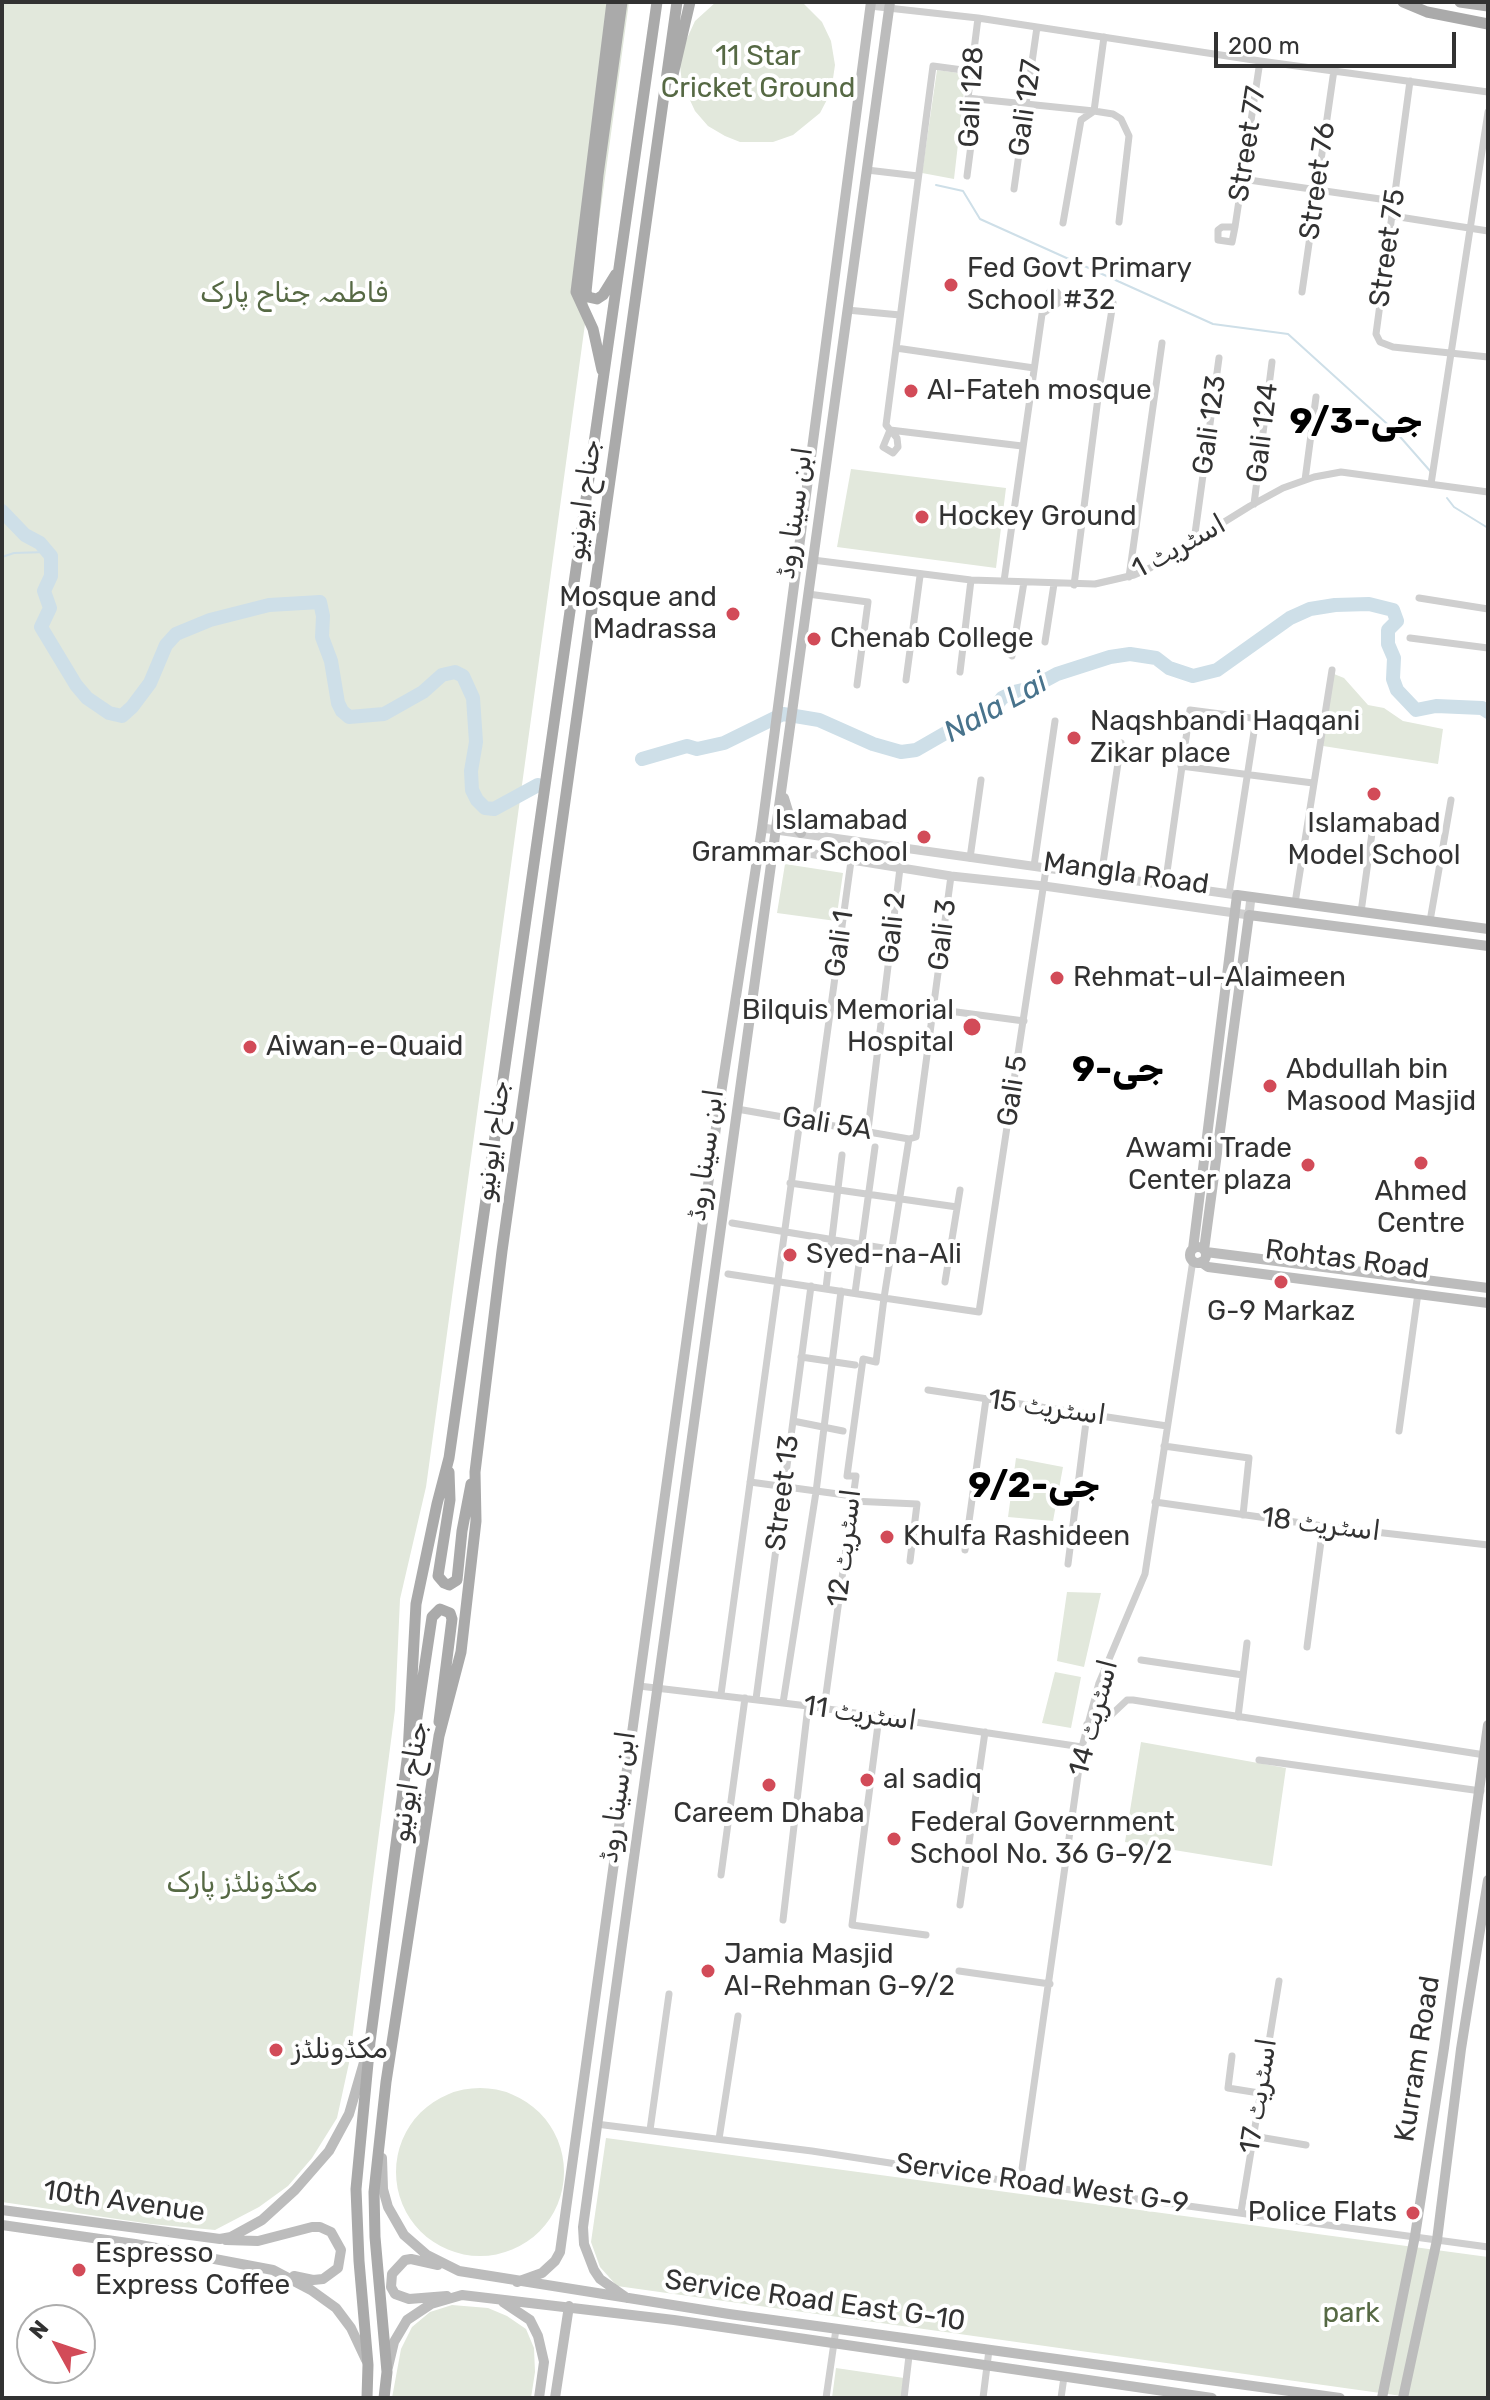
<!DOCTYPE html>
<html>
<head>
<meta charset="utf-8">
<style>
  body { margin:0 }
  #map { position:relative; width:1490px; height:2400px; overflow:hidden; background:#fff; font-family:Rubik,sans-serif }
  canvas { display:block }
  .frame { position:absolute; inset:0; border:4px solid #323232; pointer-events:none }
  .north { position:absolute; left:16px; top:2304px; width:80px; height:80px; box-sizing:border-box; background:#fff; border:2px solid #adadad; border-radius:50%; rotate:310deg; font-size:22px; font-weight:700; line-height:32px; text-align:center; color:#323232 }
  .north::after { content:''; display:block; margin:auto; width:28px; height:36px; background:#d24b58; clip-path:polygon(50% 0,100% 100%,50% 72%,0 100%) }
  .scale { position:absolute; left:1214px; top:32px; width:242px; height:36px; box-sizing:border-box; border:4px solid #323232; border-top:0; padding-left:10px; font-size:24px; line-height:28px; white-space:nowrap; color:#323232; -webkit-text-stroke:6px #fff; paint-order:stroke }
</style>
</head>
<body>
<div id="map">
<canvas width="1490" height="2400"></canvas>
<div class="frame"></div>
<div class="north">N</div>
<div class="scale">200 m</div>
</div>
<script>
const ctx = document.querySelector('canvas').getContext('2d');
ctx.lineJoin = 'round';
function fill(path, color) {
  ctx.fillStyle = color;
  ctx.fill(path, 'evenodd');
}
function poly(rows) {
  const path = new Path2D();
  for (const r of rows) {
    if (r.length === 3) {
      path.moveTo(r[0] + r[2], r[1]);
      path.arc(r[0], r[1], r[2], 0, 2 * Math.PI);
      continue;
    }
    path.moveTo(r[0], r[1]);
    for (let i = 2; i < r.length; i += 2) path.lineTo(r[i], r[i + 1]);
  }
  return path;
}
function strokePath(path, color, width, dash) {
  ctx.strokeStyle = color;
  ctx.lineWidth = width;
  ctx.lineCap = dash ? 'butt' : 'round';
  ctx.setLineDash(dash || []);
  ctx.stroke(path);
}
function write(font, color, halo, rows, align = 'center') {
  ctx.font = font + ' Rubik,"Noto Naskh Arabic",sans-serif';
  ctx.lineWidth = 8;
  ctx.setLineDash([]);
  ctx.textBaseline = 'middle';
  ctx.strokeStyle = halo;
  ctx.fillStyle = color;
  for (const [text, x, y, turn = 0] of rows) {
    ctx.save();
    ctx.translate(x, y);
    ctx.rotate((+turn || 0) * Math.PI / 180);
    ctx.textAlign = isNaN(turn) ? turn : align;
    if (halo) ctx.strokeText(text, 0, 0);
    ctx.fillText(text, 0, 0);
    ctx.restore();
  }
}
const green = poly([
  [2,2,629,2,426,1487,400,1599,395,1710,349,2063,337,2118,312,2158,288,2186,259,2207,215,2230,151,2224,2,2202],
  [716,2,802,2,822,22,831,41,835,65,831,92,820,113,793,135,773,142,740,142,725,136,708,126,695,111,682,83,680,66,684,45,695,21],
  [937,70,966,74,954,179,922,173],
  [851,469,1006,488,996,568,837,547],
  [1334,674,1344,678,1368,705,1384,708,1403,721,1443,729,1438,764,1323,746],
  [785,864,843,873,836,921,777,913],
  [1016,1458,1063,1467,1053,1521,1008,1517],
  [1067,1592,1101,1593,1084,1667,1057,1661],
  [1055,1672,1081,1677,1071,1728,1042,1723],
  [1141,1742,1286,1768,1272,1866,1125,1842],
  [480,2172,84],
  [606,2138,1488,2257,1488,2398,1416,2398,617,2286,600,2267,591,2242],
  [452,2305,488,2308,507,2316,526,2329,534,2348,535,2372,531,2398,392,2398,401,2349,412,2327,430,2312],
  [836,2368,904,2378,902,2398,832,2398]
]);
const stream = poly([
  [936,185,963,191,980,219,1213,324,1288,334,1395,431,1431,472],
  [1447,498,1454,507,1488,528],
  [2,557,14,553,46,552]
]);
const river = poly([
  [2,511,25,535,40,543,51,556,51,576,44,591,50,608,41,627,76,685,87,698,109,713,122,716,132,707,150,683,166,645,176,634,210,620,269,605,320,602,323,616,322,637,331,661,338,703,342,711,349,717,384,714,423,692,442,675,455,672,463,676,473,698,476,742,471,771,472,790,477,800,485,808,494,809,538,785],
  [642,759,687,746,697,749,724,743,783,714,819,720,873,744,901,752,916,750,956,727,969,725,978,716,994,709,1002,698,1014,692,1031,688,1057,674,1110,657,1130,654,1156,658,1169,668,1193,676,1217,670,1290,618,1310,609,1335,605,1369,604,1393,610,1397,621,1388,630,1388,644,1394,658,1393,679,1397,690,1416,710,1436,706,1482,708,1488,712]
]);
const minor = poly([
  [870,6,978,18,1260,61,1488,92],
  [970,71,933,66,886,425,890,430,897,438,898,447,893,453,883,447,890,430,1022,446],
  [1410,81,1376,334,1380,342,1393,347,1488,357],
  [977,99,1094,111,1113,114,1121,119,1129,136,1119,222],
  [867,170,918,176],
  [967,176,977,99,968,98,978,18],
  [1242,179,1394,201],
  [1014,189,1037,27],
  [1393,216,1488,231],
  [1063,223,1081,120,1094,111,1104,37],
  [1235,227,1222,227,1218,230,1218,240,1232,242,1235,227,1260,61],
  [1302,292,1334,70],
  [847,310,900,315],
  [896,348,1034,368],
  [1305,480,1316,397],
  [1431,484,1488,112],
  [1254,504,1272,362],
  [1194,541,1219,358],
  [813,560,971,580,1095,584,1134,575,1150,568,1250,506,1283,488,1314,477,1341,472,1488,492],
  [1129,577,1162,343],
  [1004,581,1044,300,1051,290,1057,292,1060,296,1058,303,1043,313],
  [1074,585,1099,390,1113,303],
  [808,594,868,602,857,685],
  [1419,598,1488,609],
  [1410,638,1488,648],
  [1045,642,1054,584],
  [1012,656,1024,582],
  [960,672,971,580],
  [906,680,920,576],
  [1181,766,1313,783],
  [970,858,981,780],
  [1034,866,1055,721],
  [1101,877,1121,743],
  [1165,886,1190,710,1321,727],
  [1229,894,1256,719],
  [1295,903,1332,670],
  [1361,912,1372,833],
  [1430,921,1451,800],
  [934,1009,1024,1021],
  [737,1109,909,1139,916,1137,951,876],
  [815,1122,851,861],
  [868,1130,900,868],
  [909,1139,884,1298,979,1312,1046,869],
  [790,1183,957,1207],
  [732,1223,949,1259],
  [728,1274,884,1298,876,1362,863,1359,847,1476,856,1476,824,1709],
  [945,1282,960,1190],
  [826,1288,842,1155],
  [855,1293,875,1147],
  [801,1357,855,1365],
  [928,1390,1167,1426],
  [793,1421,843,1431],
  [1399,1431,1418,1293],
  [1164,1446,1249,1458,1243,1515],
  [750,1482,853,1496],
  [852,1501,917,1504,910,1561],
  [1155,1502,1323,1526,1488,1545],
  [965,1550,986,1399],
  [1068,1564,1087,1414],
  [1307,1647,1323,1526],
  [1141,1660,1243,1675],
  [639,1686,808,1706,1082,1747],
  [721,1694,800,1120],
  [756,1699,811,1286],
  [783,1703,816,1492,841,1291],
  [879,1717,852,1925,926,1935],
  [1238,1717,1247,1643],
  [1087,1724,1110,1716,1127,1700,1133,1700,1485,1755],
  [1259,1760,1481,1791],
  [721,1875,745,1698],
  [960,1905,985,1732],
  [783,1920,808,1706],
  [959,1971,1050,1984],
  [1232,2056,1228,2088,1259,2093],
  [596,2124,812,2151,1020,2183,1488,2247],
  [650,2130,669,1994],
  [1253,2136,1306,2145],
  [719,2139,738,2016],
  [1020,2183,1082,1747,1099,1683,1145,1574,1193,1260],
  [1241,2212,1279,1981],
  [826,2398,836,2329],
  [904,2398,909,2356],
  [983,2398,989,2350],
  [1061,2398,1064,2377]
]);
const tertiary = poly([
  [762,828,1237,895],
  [759,845,951,876,1044,886,1249,915,1251,897]
]);
const secondary = poly([
  [784,798,791,821,801,833],
  [1198,1255,8],
  [1193,1249,1237,895,1488,929],
  [1204,1250,1249,915,1488,946],
  [1206,1252,1488,1288],
  [1201,1262,1208,1267,1488,1303],
  [382,2158,383,2189,388,2207,404,2235,427,2255,459,2271,729,2314,1340,2398],
  [2,2210,220,2239,231,2237,262,2220,295,2190,329,2151,349,2114,365,2059],
  [2,2225,135,2244,273,2270,311,2290,336,2308,351,2328,366,2360],
  [226,2240,258,2241,312,2227,320,2227,331,2232,341,2250,338,2268,323,2279,313,2280,294,2276],
  [438,2265,411,2259,405,2260,392,2274,391,2287,395,2294,409,2299,447,2296],
  [517,2282,542,2273,555,2261,560,2252,718,1113,762,828,871,2],
  [627,2298,600,2279,594,2270,584,2244,583,2227,890,2],
  [503,2302,530,2320,538,2336,544,2362,539,2398],
  [388,2367,394,2342,407,2320,431,2304,462,2295,674,2320,1212,2398],
  [555,2398,569,2306],
  [1382,2398,1415,2236,1444,2048,1488,1725],
  [1403,2398,1437,2240,1461,2049,1488,1880]
]);
const primary = poly([
  [1403,2,1427,12,1488,24],
  [1460,2,1488,6],
  [672,79,690,2],
  [616,274,603,295,597,299,588,297,586,292,598,175,622,2],
  [602,370,593,329,576,292,612,2],
  [449,1472,450,1500,438,1576,444,1583,449,1585,457,1580,462,1531,471,1484],
  [414,1737,432,1617,440,1609,450,1613,452,1619,439,1722],
  [367,2398,368,2365,359,2261,356,2189,370,2042,408,1753,416,1604,437,1504,449,1458,657,2],
  [384,2398,387,2372,375,2237,374,2192,386,2082,439,1736,461,1652,476,1521,475,1472,502,1251,677,2]
]);
const markers = [
  [951,285,8,"#d24b58"],
  [911,391,8,"#d24b58"],
  [922,517,8,"#d24b58"],
  [733,614,8,"#d24b58"],
  [814,639,8,"#d24b58"],
  [1074,738,8,"#d24b58"],
  [1374,794,8,"#d24b58"],
  [924,837,8,"#d24b58"],
  [1057,978,8,"#d24b58"],
  [972,1027,10,"#d24b58"],
  [250,1047,8,"#d24b58"],
  [1270,1086,8,"#d24b58"],
  [1421,1163,8,"#d24b58"],
  [1308,1165,8,"#d24b58"],
  [790,1255,8,"#d24b58"],
  [1281,1282,8,"#d24b58"],
  [887,1537,8,"#d24b58"],
  [867,1780,8,"#d24b58"],
  [769,1785,8,"#d24b58"],
  [894,1839,8,"#d24b58"],
  [708,1971,8,"#d24b58"],
  [276,2050,8,"#d24b58"],
  [1413,2213,8,"#d24b58"],
  [79,2270,8,"#d24b58"]
];
const parkNames = [
  ["11 Star",758,57],
  ["Cricket Ground",758,89],
  ["فاطمہ جناح پارک",294,294],
  ["مکڈونلڈز پارک",242,1884],
  ["park",1351,2314]
];
const streetNames = [
  ["Gali 128",972,97,-87],
  ["Gali 127",1026,108,-82],
  ["Street 77",1248,144,-81],
  ["Street 76",1318,181,-82],
  ["Street 75",1388,248,-82],
  ["Gali 123",1210,425,-82],
  ["Gali 124",1263,433,-83],
  ["جناح ایونیو",584,500,-82],
  ["ابن سینا روڈ",795,513,-82],
  ["اسٹریٹ 1",1179,547,-29],
  ["Mangla Road",1126,874,8],
  ["Gali 2",893,928,-84],
  ["Gali 3",943,935,-83],
  ["Gali 1",840,944,-82],
  ["Gali 5",1013,1091,-81],
  ["Gali 5A",827,1124,9],
  ["جناح ایونیو",493,1141,-82],
  ["ابن سینا روڈ",706,1155,-82],
  ["Rohtas Road",1347,1260,7],
  ["اسٹریٹ 15",1047,1408,8],
  ["Street 13",783,1493,-83],
  ["اسٹریٹ 18",1321,1525,7],
  ["اسٹریٹ 12",845,1548,-83],
  ["اسٹریٹ 11",860,1714,8],
  ["اسٹریٹ 14",1094,1718,-75],
  ["جناح ایونیو",410,1782,-81],
  ["ابن سینا روڈ",618,1797,-82],
  ["Kurram Road",1418,2059,-81],
  ["اسٹریٹ 17",1259,2096,-81],
  ["Service Road West G-9",1042,2184,8],
  ["10th Avenue",124,2202,8],
  ["Service Road East G-10",815,2301,8]
];
const poiNames = [
  ["Fed Govt Primary",967,269],
  ["School #32",967,301],
  ["Al-Fateh mosque",927,391],
  ["Hockey Ground",938,517],
  ["Mosque and",717,598,"right"],
  ["Madrassa",717,630,"right"],
  ["Chenab College",830,639],
  ["Naqshbandi Haqqani",1090,722],
  ["Zikar place",1090,754],
  ["Islamabad",908,821,"right"],
  ["Grammar School",908,853,"right"],
  ["Islamabad",1374,824,"center"],
  ["Model School",1374,856,"center"],
  ["Rehmat-ul-Alaimeen",1073,978],
  ["Bilquis Memorial",954,1011,"right"],
  ["Hospital",954,1043,"right"],
  ["Aiwan-e-Quaid",266,1047],
  ["Abdullah bin",1286,1070],
  ["Masood Masjid",1286,1102],
  ["Awami Trade",1292,1149,"right"],
  ["Center plaza",1292,1181,"right"],
  ["Ahmed",1421,1192,"center"],
  ["Centre",1421,1224,"center"],
  ["Syed-na-Ali",806,1255],
  ["G-9 Markaz",1281,1312,"center"],
  ["Khulfa Rashideen",903,1537],
  ["al sadiq",883,1780],
  ["Careem Dhaba",769,1814,"center"],
  ["Federal Government",910,1823],
  ["School No. 36 G-9/2",910,1855],
  ["Jamia Masjid",724,1955],
  ["Al-Rehman G-9/2",724,1987],
  ["مکڈونلڈز",292,2050],
  ["Police Flats",1397,2213,"right"],
  ["Espresso",95,2254],
  ["Express Coffee",95,2286]
];
const waterNames = [
  ["Nala Lai",996,708,-29]
];
const districtNames = [
  ["جی-9/3",1356,423],
  ["جی-9",1118,1071],
  ["جی-9/2",1034,1487]
];
fill(green, '#e2e8dc');
strokePath(stream, '#cedfe8', 2);
strokePath(river, '#cedfe8', 14);
strokePath(minor, '#cfcfcf', 7);
strokePath(tertiary, '#cfcfcf', 9);
strokePath(secondary, '#bcbcbc', 10);
strokePath(primary, '#aaa', 11);
for (const [x, y, r, color] of markers) {
  const dot = new Path2D();
  dot.arc(x, y, r, 0, 2 * Math.PI);
  ctx.fillStyle = color;
  ctx.fill(dot);
  strokePath(dot, '#fff', 3);
}
write('28px', '#566944', '#fff', parkNames);
write('28px', '#323232', '#fff', streetNames);
write('28px', '#323232', '#fff', poiNames, 'left');
write('italic 30px', '#48738c', '#fff', waterNames);
write('bold 36px', '#000', '#fff', districtNames);
</script>
</body>
</html>
